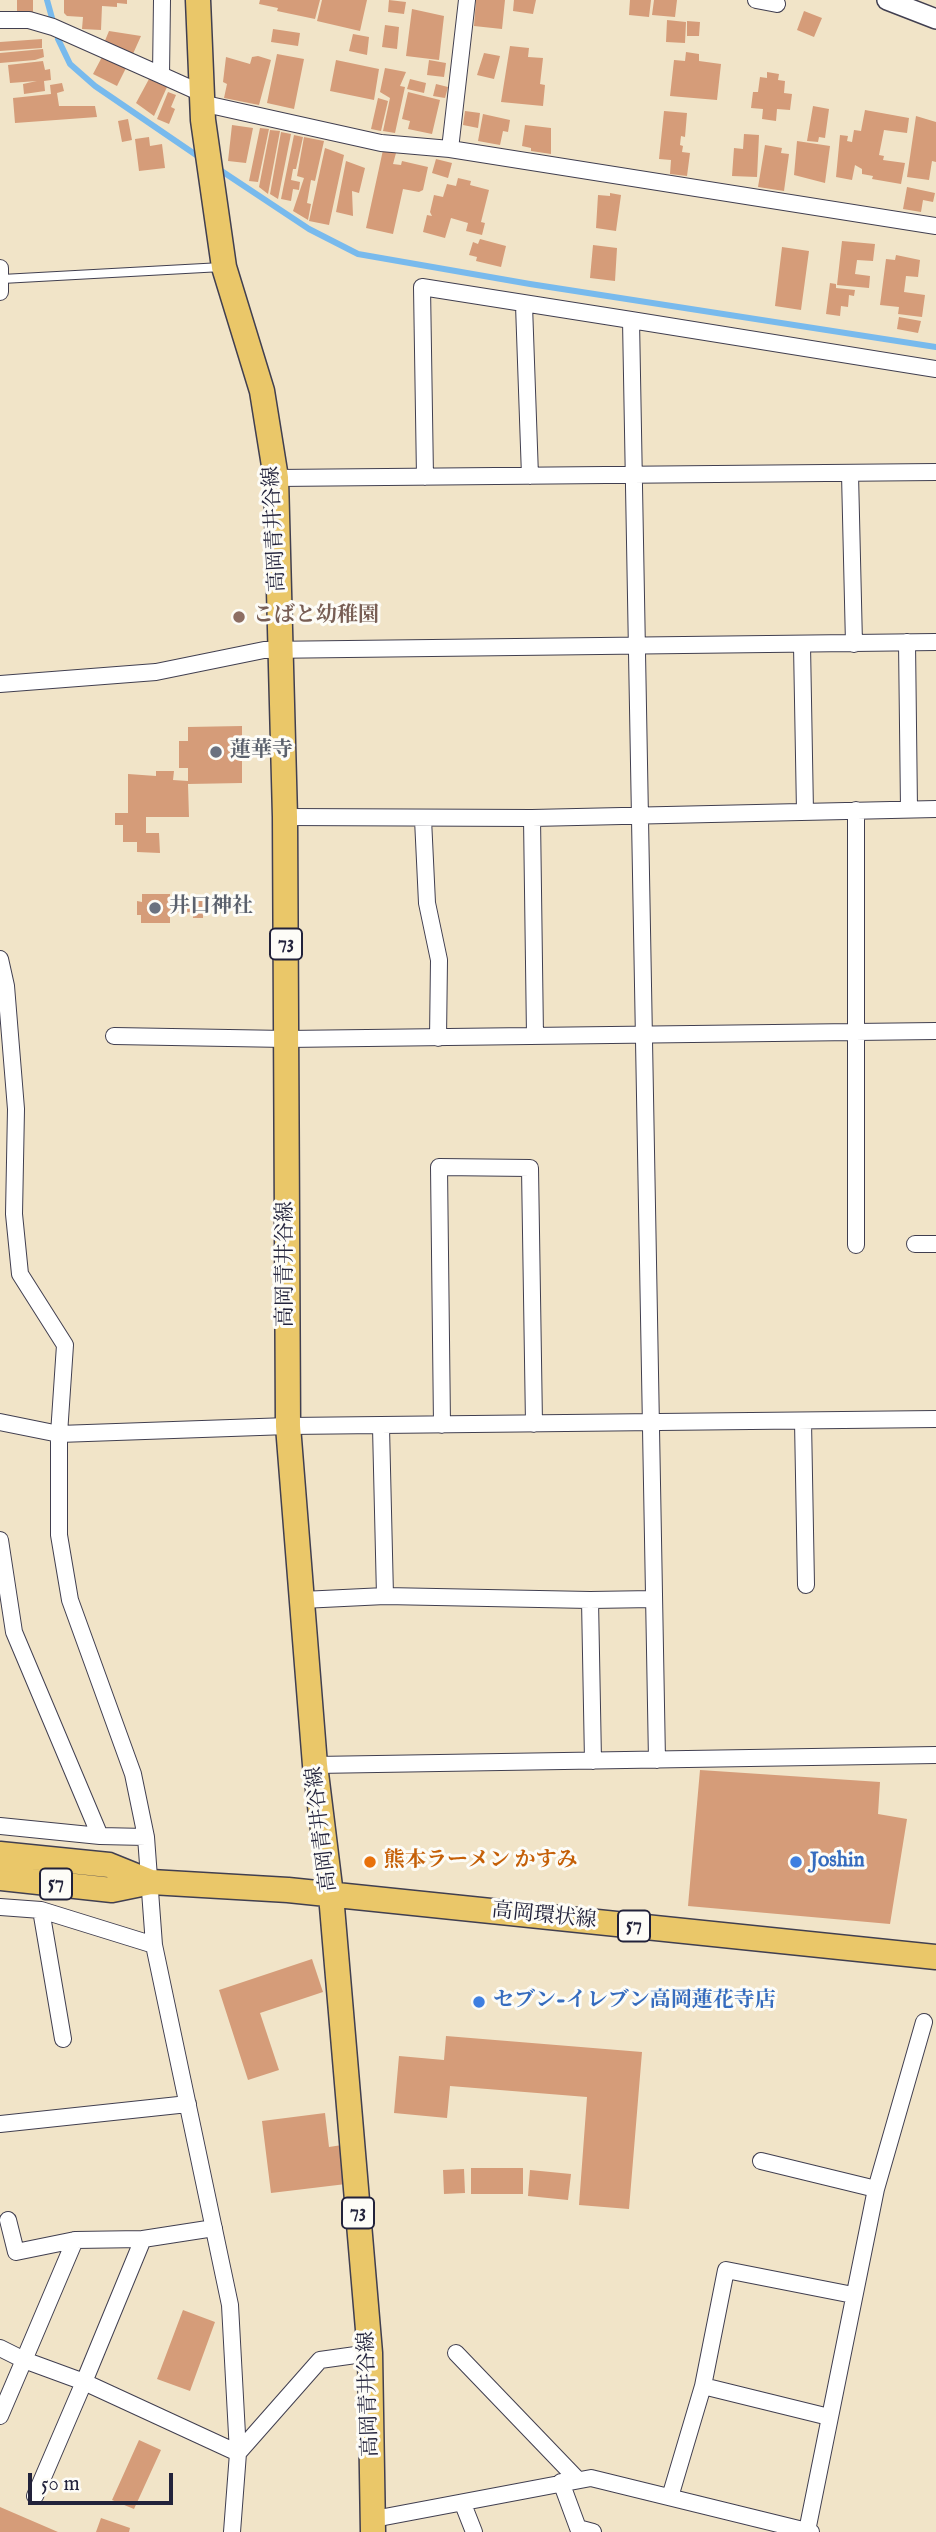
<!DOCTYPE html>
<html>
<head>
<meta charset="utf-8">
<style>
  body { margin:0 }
  #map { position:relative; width:936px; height:2532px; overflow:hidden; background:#f1e4c8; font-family:"IM FELL English",serif }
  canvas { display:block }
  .scale { position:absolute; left:28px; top:2473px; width:145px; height:32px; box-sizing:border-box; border:4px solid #22223b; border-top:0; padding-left:9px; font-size:21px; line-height:24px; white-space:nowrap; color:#22223b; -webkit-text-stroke:5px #fdfcf7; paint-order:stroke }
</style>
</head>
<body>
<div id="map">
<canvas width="936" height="2532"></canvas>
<div class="scale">50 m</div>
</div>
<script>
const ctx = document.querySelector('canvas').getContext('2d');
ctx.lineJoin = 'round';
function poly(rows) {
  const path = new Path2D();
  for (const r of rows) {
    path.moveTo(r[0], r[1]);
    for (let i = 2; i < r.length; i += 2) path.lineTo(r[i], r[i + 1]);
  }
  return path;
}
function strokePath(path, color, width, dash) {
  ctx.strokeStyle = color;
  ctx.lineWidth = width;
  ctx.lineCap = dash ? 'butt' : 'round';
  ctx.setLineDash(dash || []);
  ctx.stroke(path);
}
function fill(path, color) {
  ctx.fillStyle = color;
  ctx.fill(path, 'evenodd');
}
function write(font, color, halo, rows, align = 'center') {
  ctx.font = font + ' "IM FELL English","Noto Serif JP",serif';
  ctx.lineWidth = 6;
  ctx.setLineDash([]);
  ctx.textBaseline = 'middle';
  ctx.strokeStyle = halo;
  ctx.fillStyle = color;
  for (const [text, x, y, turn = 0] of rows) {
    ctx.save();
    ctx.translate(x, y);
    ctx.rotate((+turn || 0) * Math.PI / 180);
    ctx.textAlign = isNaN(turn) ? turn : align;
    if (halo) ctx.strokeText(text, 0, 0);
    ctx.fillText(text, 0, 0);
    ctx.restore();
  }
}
const stream = poly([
  [47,0,52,18],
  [58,39,70,64,95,86,202,159],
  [217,168,309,229,358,254,530,284,936,347]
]);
const building = poly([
  [17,0,33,0,33,14,17,13],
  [64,0,127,0,127,4,117,3,117,7,102,6,101,30,82,29,83,17,67,16,64,13],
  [260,0,320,0,315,19,277,11,278,8,259,4],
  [322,0,367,0,360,31,317,21],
  [389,0,406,2,404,14,388,12],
  [476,0,505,0,502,29,474,26],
  [514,0,536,0,533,14,513,11],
  [630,0,651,0,649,17,629,15],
  [654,0,677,0,675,17,652,15],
  [412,9,444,16,439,60,406,56],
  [804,11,822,18,814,37,797,30],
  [667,20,686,22,685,43,666,42],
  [687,21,700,22,699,36,687,36],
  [385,25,399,27,397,49,382,47],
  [273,29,300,33,298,46,271,42],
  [109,31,141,36,132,56,104,43],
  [353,34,369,37,367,55,349,51],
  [42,39,42,48,0,51,0,42],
  [510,46,529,48,528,57,543,58,540,84,545,85,543,106,501,102],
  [43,49,44,57,35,60,0,63,0,53],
  [686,52,699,54,699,61,721,64,717,100,670,96,674,60,685,61],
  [484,53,500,56,494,79,477,75],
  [277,54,304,59,294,109,267,103],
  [258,56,271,60,259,105,224,98,227,84,223,82,226,57,250,64,252,57],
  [102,57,126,68,117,86,93,74],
  [336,60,379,69,374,100,330,91],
  [429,60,446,63,444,77,427,75],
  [43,61,45,70,50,69,51,80,44,81,45,91,24,94,23,84,37,81,10,83,8,65],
  [385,68,406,72,400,86,405,87,395,133,383,131,390,98,380,92],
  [767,72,779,74,778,80,785,81,784,93,792,94,790,110,777,109,776,121,762,119,763,109,751,108,753,92,758,92,760,77,767,78],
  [149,79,167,87,154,116,136,103],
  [410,79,426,83,424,93,407,89],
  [62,83,64,91,57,93,59,106,95,106,97,117,15,123,13,98,51,94,50,85],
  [436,84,448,87,445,98,433,96],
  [168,92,176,95,171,107,175,109,169,124,157,119],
  [408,92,440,100,432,134,408,129,410,121,402,119],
  [378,98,388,101,381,131,371,129],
  [813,106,829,109,825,138,819,137,818,142,807,141],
  [865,110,909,118,907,133,884,130,879,155,884,156,883,160,905,163,901,184,872,179,873,176,862,174,862,169,855,165,852,180,836,177,840,135,848,136,847,141,852,142,854,130,861,131],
  [465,111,480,113,478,128,463,125],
  [664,111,687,113,685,137,681,136,680,145,683,146,682,152,690,153,687,176,670,174,671,160,659,159],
  [483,114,510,120,508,132,503,131,500,145,478,141],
  [916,116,936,122,936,162,932,161,929,180,907,177],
  [128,119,132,140,122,142,118,121],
  [232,125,253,128,246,163,228,161],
  [525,125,551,128,551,154,531,151,531,148,522,146],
  [260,128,269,129,258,182,249,181],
  [270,130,280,131,268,194,259,187],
  [281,132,291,134,278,199,270,194],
  [744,134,759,135,757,177,732,176,734,148,743,149],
  [294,135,303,137,296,169,293,169,291,180,300,182,299,190,293,189,291,201,281,199],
  [149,137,150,146,162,144,165,168,139,171,135,139],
  [304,137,324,141,315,181,311,180,307,203,311,204,308,220,293,211,304,178,297,176],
  [797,141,830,146,825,183,794,175],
  [765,145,782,148,781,153,789,154,784,191,758,187],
  [325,148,344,155,329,225,309,221],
  [383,150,396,153,393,164,401,165,402,161,428,167,423,190,419,192,403,189,393,234,366,228],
  [436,159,452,163,448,178,432,173],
  [346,161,365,168,359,193,352,191,353,216,336,212],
  [458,178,471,181,470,185,489,190,481,222,485,223,482,235,466,231,468,223,451,218,445,238,423,232,427,215,432,216,430,212,434,195,443,197,447,184,456,186],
  [907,187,935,193,933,202,923,200,921,212,903,209],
  [610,193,621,195,616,231,596,228,598,195,610,196],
  [480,239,506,246,501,267,476,261,477,257,469,255,473,242,478,244],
  [842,241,875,244,873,261,857,260,855,274,870,276,869,288,837,285],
  [593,245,617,248,615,281,590,278],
  [782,247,809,251,801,310,775,306],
  [896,255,920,260,918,277,906,276,904,292,925,295,922,317,898,314,899,307,880,305,886,259,895,260],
  [830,283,836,284,836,288,855,290,854,296,849,295,848,307,841,306,840,316,826,314],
  [899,317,921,321,918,333,897,329],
  [242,726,242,783,188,784,189,817,146,817,146,833,159,833,160,853,137,852,137,842,123,842,123,825,115,825,115,813,128,813,128,774,156,776,156,771,174,771,173,780,188,781,188,768,179,768,179,741,188,741,188,727],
  [142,894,170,894,170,903,193,903,193,898,203,898,203,918,193,918,193,912,170,913,170,923,141,923,141,915,137,915,137,901,142,902],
  [700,1770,880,1782,878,1814,907,1819,890,1924,688,1906],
  [312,1959,323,1992,260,2013,279,2070,248,2080,219,1990],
  [446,2036,642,2052,629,2209,579,2205,587,2097,450,2086,447,2118,394,2113,399,2056,444,2060],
  [325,2113,329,2147,342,2145,346,2184,271,2193,262,2121],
  [471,2168,523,2168,523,2194,471,2194],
  [464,2169,465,2193,444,2194,443,2170],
  [530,2170,571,2174,568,2200,528,2196],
  [183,2310,215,2322,190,2391,157,2379],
  [139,2440,161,2450,134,2509,112,2500],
  [0,2507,58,2532,0,2532],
  [101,2518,130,2528,129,2532,96,2532]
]);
const service = poly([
  [2,279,222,267]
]);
const minor = poly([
  [162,0,161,75,201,93],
  [756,0,777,4],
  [0,20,29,20,53,27,161,75],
  [201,103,381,143,450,149,936,226],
  [450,149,467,0],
  [0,268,0,292],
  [524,305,530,476],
  [631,320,936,369],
  [850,474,854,644],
  [425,477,422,287,631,320,657,1760],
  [276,478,936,472],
  [907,642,909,809],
  [802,645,805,812],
  [0,684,156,672,264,650,936,642],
  [856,810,856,1245],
  [285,817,532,818,936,809],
  [532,818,535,1036],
  [423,819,427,903,439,960,438,1038],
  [0,959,6,986,16,1109,14,1214,20,1274,65,1345,59,1434,59,1535,70,1600,133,1774,146,1837,154,1945,230,2305,238,2453,232,2532],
  [114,1036,286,1039,936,1031],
  [915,1244,936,1244],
  [803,1421,806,1585],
  [0,1422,59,1434,288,1426,936,1419],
  [442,1425,439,1167,530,1168,534,1424],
  [381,1427,385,1596,590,1600],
  [0,1540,14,1632,100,1836,146,1837],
  [302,1600,385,1596],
  [593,1761,590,1600,654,1599],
  [315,1765,936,1755],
  [0,1826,100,1836],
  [0,1907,41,1910,154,1945],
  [41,1910,63,2039],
  [0,2124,188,2104],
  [761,2161,876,2189],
  [8,2220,16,2252,75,2240],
  [214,2228,143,2239,84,2382,238,2453],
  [0,2348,24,2360,75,2240,143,2239],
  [456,2353,578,2480],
  [703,2386,829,2417],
  [0,2416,24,2360,84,2382,35,2496],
  [238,2453,320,2360,370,2353],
  [561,2482,578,2528,593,2532],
  [670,2497,703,2386,726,2270,853,2295],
  [463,2504,474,2532],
  [374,2519,591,2478,811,2532],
  [807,2531,876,2189,924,2022]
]);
const tertiary = poly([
  [887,0,936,19]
]);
const primary = poly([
  [198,0,203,120,224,267,262,391,276,478,285,817,288,1426,315,1765,331,1895,370,2353,373,2532],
  [0,1854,109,1865,151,1882],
  [0,1878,112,1890,151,1882,288,1890,936,1957]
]);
const markers = [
  [239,617,7,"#8d6e63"],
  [216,752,7,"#6b7280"],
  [155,908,7,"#6b7280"],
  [370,1862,7,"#e8710a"],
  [796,1862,7,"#3f7fe0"],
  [479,2002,7,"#3f7fe0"]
];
const shields = [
  [286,944,32],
  [56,1884,32],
  [634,1926,32],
  [358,2213,32]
];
const shieldNames = [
  ["73",286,944],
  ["57",56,1884],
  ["57",634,1926],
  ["73",358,2213]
];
const streetNames = [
  ["高岡青井谷線",276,529,-93],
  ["高岡青井谷線",287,1264,-90],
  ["高岡青井谷線",323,1829,-97],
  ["高岡環状線",544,1917,6],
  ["高岡青井谷線",370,2394,-92]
];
const educationNames = [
  ["こばと幼稚園",253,617]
];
const worshipNames = [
  ["蓮華寺",230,752],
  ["井口神社",169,908]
];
const foodNames = [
  ["熊本ラーメン かすみ",384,1862]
];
const shopNames = [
  ["Joshin",810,1862],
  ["セブン-イレブン高岡蓮花寺店",493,2002]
];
strokePath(stream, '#78baed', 6);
fill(building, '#d59c79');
strokePath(service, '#413f50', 10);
strokePath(minor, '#413f50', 18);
strokePath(tertiary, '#413f50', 22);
strokePath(primary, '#413f50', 27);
strokePath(service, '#fff', 8);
strokePath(minor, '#fff', 16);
strokePath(tertiary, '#fff', 19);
strokePath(primary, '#eac769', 24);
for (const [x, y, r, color] of markers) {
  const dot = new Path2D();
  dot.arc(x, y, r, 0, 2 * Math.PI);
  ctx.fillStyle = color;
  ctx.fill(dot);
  strokePath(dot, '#fdfcf7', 2.5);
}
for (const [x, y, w] of shields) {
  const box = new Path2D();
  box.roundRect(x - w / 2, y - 15.5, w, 31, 5);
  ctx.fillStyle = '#fdfcf7';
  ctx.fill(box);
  strokePath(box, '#22223b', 2);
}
write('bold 19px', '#22223b', null, shieldNames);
write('21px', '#22223b', '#fdfcf7', streetNames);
write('bold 21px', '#785e54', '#fdfcf7', educationNames, 'left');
write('bold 21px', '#5b616d', '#fdfcf7', worshipNames, 'left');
write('bold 21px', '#c56008', '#fdfcf7', foodNames, 'left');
write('bold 21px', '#366cbe', '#fdfcf7', shopNames, 'left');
</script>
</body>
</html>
